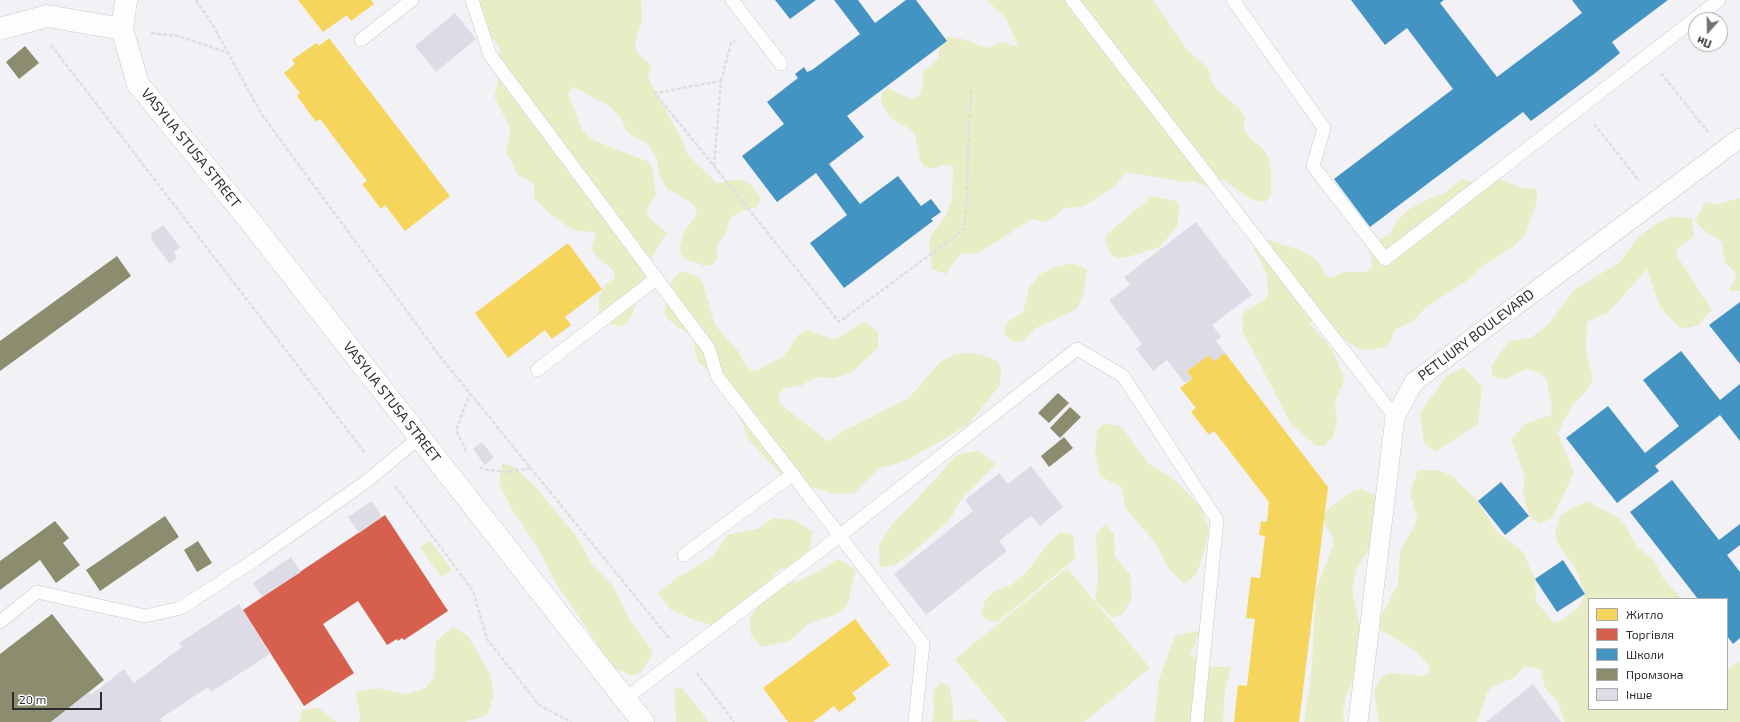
<!DOCTYPE html>
<html>
<head>
<meta charset="utf-8">
<style>
  body { margin:0 }
  #map { position:relative; width:1740px; height:722px; overflow:hidden; background:#f2f2f6; font-family:"Exo 2",sans-serif }
  canvas { display:block }
  .legend { position:absolute; left:1588px; top:598px; width:140px; height:112px; box-sizing:border-box; background:#fff; border:1px solid #ababab; margin:0; padding:5px 7px; list-style:none; font-size:12px; color:#2c2c2e }
  .legend li { display:flex; align-items:center; gap:8px; height:20px }
  .legend b { width:20px; border:1px solid #ababab }
  .north { position:absolute; left:1688px; top:12px; width:40px; height:40px; box-sizing:border-box; background:#fff; border:1px solid #ababab; border-radius:50%; rotate:200deg; font-size:11px; font-weight:700; line-height:16px; text-align:center; color:#2c2c2e }
  .north::after { content:''; display:block; margin:auto; width:14px; height:18px; background:#717174; clip-path:polygon(50% 0,100% 100%,50% 72%,0 100%) }
  .scale { position:absolute; left:12px; top:692px; width:90px; height:18px; box-sizing:border-box; border:2px solid #2c2c2e; border-top:0; padding-left:5px; font-size:12px; line-height:14px; white-space:nowrap; color:#2c2c2e; -webkit-text-stroke:3px #fff; paint-order:stroke }
</style>
</head>
<body>
<div id="map">
<canvas width="1740" height="722"></canvas>
<ul class="legend">
<li><b style="height:11px;background:#f6d55c"></b>Житло</li>
<li><b style="height:11px;background:#d6604d"></b>Торгівля</li>
<li><b style="height:11px;background:#4393c3"></b>Школи</li>
<li><b style="height:11px;background:#8c8c6e"></b>Промзона</li>
<li><b style="height:11px;background:#dcdbe6"></b>Інше</li>
</ul>
<div class="north">Пн</div>
<div class="scale">20 m</div>
</div>
<script>
const ctx = document.querySelector('canvas').getContext('2d');
ctx.lineJoin = 'round';
function fill(path, color) {
  ctx.fillStyle = color;
  ctx.fill(path, 'evenodd');
}
function poly(rows) {
  const path = new Path2D();
  for (const r of rows) {
    path.moveTo(r[0], r[1]);
    for (let i = 2; i < r.length; i += 2) path.lineTo(r[i], r[i + 1]);
  }
  return path;
}
function strokePath(path, color, width, dash) {
  ctx.strokeStyle = color;
  ctx.lineWidth = width;
  ctx.lineCap = dash ? 'butt' : 'round';
  ctx.setLineDash(dash || []);
  ctx.stroke(path);
}
function write(font, color, halo, rows, align = 'center') {
  ctx.font = font + ' "Exo 2",sans-serif';
  ctx.lineWidth = 4;
  ctx.setLineDash([]);
  ctx.textBaseline = 'middle';
  ctx.strokeStyle = halo;
  ctx.fillStyle = color;
  for (const [text, x, y, turn = 0] of rows) {
    ctx.save();
    ctx.translate(x, y);
    ctx.rotate((+turn || 0) * Math.PI / 180);
    ctx.textAlign = isNaN(turn) ? turn : align;
    if (halo) ctx.strokeText(text, 0, 0);
    ctx.fillText(text, 0, 0);
    ctx.restore();
  }
}
const green = poly([
  [475,0,641,0,642,19,635,44,637,53,652,66,648,74,650,82,681,138,688,155,717,183,741,179,750,184,761,197,758,206,737,213,729,220,725,236,719,242,716,250,718,259,712,265,704,266,686,259,681,254,680,246,685,230,695,218,697,210,691,203,676,193,668,190,659,176,657,159,649,145,627,132,621,118,609,106,573,87,568,93,582,129,588,136,595,141,647,161,652,167,656,194,648,208,647,216,667,233,652,257,632,316,627,323,620,327,603,321,599,315,599,297,602,289,608,282,615,279,614,271,595,255,592,248,596,232,578,231,570,228,550,214,535,199,534,192,534,184,518,175,506,151,510,136,509,126,494,96,497,87,500,48,474,14],
  [986,0,1153,0,1188,51,1208,68,1210,78,1216,89,1240,109,1245,118,1244,128,1248,136,1263,149,1268,157,1271,167,1271,196,1265,202,1250,199,1222,179,1214,181,1208,187,1193,181,1185,182,1126,172,1115,186,1082,207,1065,208,1052,219,1044,222,1032,219,979,253,962,254,956,260,946,274,932,269,929,243,931,235,946,215,952,199,953,167,947,164,932,169,924,166,920,160,915,135,910,129,895,121,889,116,881,102,882,93,888,88,911,99,919,96,922,88,924,71,937,60,941,43,945,36,963,39,987,48,1002,42,1018,47,1006,18],
  [1462,179,1475,183,1498,179,1523,188,1537,189,1537,202,1525,235,1515,245,1482,267,1471,278,1425,308,1416,319,1395,330,1389,344,1384,348,1360,350,1322,324,1308,321,1332,349,1343,375,1344,382,1335,401,1337,422,1333,437,1323,447,1315,445,1291,424,1243,332,1242,317,1245,311,1263,301,1268,295,1267,274,1254,249,1258,242,1266,239,1300,250,1318,261,1325,274,1330,278,1344,272,1366,272,1373,267,1369,251,1371,244,1390,234,1397,220,1408,210,1428,199,1443,194],
  [1152,196,1177,201,1179,208,1177,226,1160,247,1127,257,1119,258,1111,255,1105,240,1108,233],
  [1739,198,1740,198,1740,291,1729,291,1736,277,1735,272,1726,264,1721,241,1702,229,1695,221,1705,202,1719,204],
  [1670,217,1692,218,1694,237,1677,249,1677,256,1712,310,1698,325,1684,329,1677,325,1660,307,1647,269,1608,313,1587,322,1586,353,1593,379,1587,391,1572,405,1558,433,1574,473,1552,518,1540,524,1529,516,1523,491,1525,477,1511,439,1525,424,1551,415,1552,407,1546,379,1541,373,1527,369,1506,379,1499,379,1492,375,1491,367,1509,341,1530,338,1548,325,1574,290,1620,262,1638,237,1656,224],
  [1072,263,1087,269,1084,292,1077,309,1036,328,1024,340,1015,342,1007,338,1004,330,1008,322,1023,312,1029,288,1040,274,1056,267],
  [682,271,698,276,703,284,715,325,738,351,747,368,755,371,783,357,799,334,807,330,835,340,865,321,878,332,878,348,852,372,834,378,816,377,801,386,784,388,779,395,780,404,829,442,842,432,909,398,939,363,954,354,972,353,989,357,998,362,1001,369,1000,385,968,425,908,460,878,469,854,493,833,494,784,478,749,440,726,385,698,362,692,337,670,321,664,312,671,284,675,277],
  [1464,367,1482,387,1478,424,1435,452,1424,443,1420,413,1446,376],
  [1105,424,1121,426,1149,464,1169,476,1186,491,1201,508,1209,529,1204,553,1196,575,1184,584,1167,567,1157,545,1126,509,1121,487,1100,476,1095,453,1097,429],
  [978,450,996,464,961,500,949,521,914,551,895,565,880,567,879,544,892,525,940,474,955,456],
  [502,463,514,467,533,484,577,537,592,565,614,587,629,619,653,652,642,672,631,676,609,665,594,639,557,585,536,545,513,511,499,484],
  [1418,470,1439,470,1452,476,1478,501,1496,531,1523,552,1535,579,1536,601,1554,623,1561,620,1579,607,1585,594,1575,567,1560,548,1557,540,1555,532,1560,516,1567,511,1587,501,1619,518,1624,523,1637,547,1654,560,1663,578,1682,599,1589,599,1589,709,1727,709,1727,670,1740,661,1740,722,1565,722,1558,703,1544,686,1541,670,1532,667,1524,667,1515,677,1492,687,1487,693,1477,722,1379,722,1374,691,1382,676,1389,673,1421,676,1429,674,1430,667,1417,652,1380,630,1378,623,1398,583,1400,551,1415,525,1417,517,1410,493],
  [1362,489,1375,495,1376,508,1372,544,1356,570,1352,591,1361,631,1359,670,1346,696,1343,711,1344,722,1304,722,1311,677,1316,590,1333,545,1333,538,1322,518,1330,507,1354,490],
  [773,518,795,520,813,532,807,563,780,569,722,628,694,620,671,610,658,593,678,577,714,556,727,535,758,529],
  [1105,524,1114,534,1115,557,1130,574,1132,597,1123,614,1112,618,1095,600,1098,577,1096,534],
  [1060,532,1073,535,1075,559,996,623,981,616,985,600,995,591,1013,584,1030,568,1044,549],
  [430,540,452,570,441,577,420,548],
  [837,559,856,569,847,606,837,614,810,623,789,641,761,647,751,635,750,617,762,601,775,587,798,581,820,571],
  [1067,568,1150,668,1084,722,1007,722,955,659],
  [453,627,468,636,490,674,494,695,487,715,465,722,359,722,360,714,355,692,378,688,406,694,426,688,434,677,436,641],
  [1201,630,1190,655,1211,667,1231,667,1225,690,1223,722,1154,722,1159,679,1175,636],
  [941,683,949,685,953,704,953,721,973,719,980,722,932,722,934,713,933,691],
  [682,688,701,711,708,722,676,722,674,689],
  [318,708,337,722,299,722,302,710]
]);
const homes = poly([
  [298,0,371,0,374,4,351,21,347,15,323,32],
  [329,38,450,196,405,231,385,205,381,209,372,197,362,184,367,181,320,119,316,122,297,96,300,93,284,73,295,64,292,60,316,43,319,46],
  [568,243,602,289,565,317,571,325,552,339,545,330,508,358,475,313],
  [1225,353,1328,487,1299,722,1234,722,1238,685,1247,686,1255,619,1246,618,1251,577,1260,578,1265,536,1259,535,1261,521,1267,522,1269,502,1214,431,1209,435,1191,412,1196,408,1180,388,1192,379,1187,371,1209,355,1214,361],
  [855,619,890,665,852,693,857,699,839,712,834,706,813,722,788,722,763,688]
]);
const shops = poly([
  [385,515,448,611,404,640,402,638,398,641,397,639,387,645,358,601,323,624,354,673,304,706,243,610]
]);
const schools = poly([
  [775,0,816,0,790,19],
  [834,0,858,0,875,23,906,0,916,0,947,41,847,116,864,137,829,164,860,204,898,176,921,206,931,199,941,212,931,219,933,221,844,288,810,243,847,215,816,173,777,202,742,156,784,124,767,102,798,78,795,74,804,67,807,72,812,70,860,34],
  [1351,0,1444,0,1440,3,1497,77,1582,13,1572,0,1668,0,1612,42,1620,53,1594,74,1531,121,1523,112,1370,227,1334,179,1453,89,1407,28,1385,45],
  [1740,302,1740,364,1709,325],
  [1681,351,1720,400,1740,384,1740,441,1720,415,1655,466,1659,471,1617,503,1566,438,1608,406,1645,453,1679,426,1643,380],
  [1672,480,1719,540,1740,524,1740,545,1727,555,1740,572,1740,638,1733,644,1727,636,1727,599,1698,599,1630,512],
  [1501,482,1529,516,1505,535,1478,501],
  [1563,560,1585,594,1557,612,1535,579]
]);
const industry = poly([
  [25,46,39,63,19,79,6,62],
  [117,256,131,276,0,371,0,341],
  [1058,393,1069,403,1049,423,1038,413],
  [1070,407,1081,417,1060,438,1050,428],
  [1064,437,1073,448,1049,467,1041,456],
  [165,516,179,537,100,591,86,570],
  [55,521,69,538,63,543,80,565,56,583,40,560,0,590,0,561],
  [198,541,212,563,197,572,184,550],
  [52,614,104,680,51,722,0,722,0,654]
]);
const building = poly([
  [455,13,476,39,436,72,415,46],
  [1196,222,1252,295,1212,325,1221,337,1216,341,1225,353,1214,361,1209,355,1187,371,1192,379,1185,383,1167,360,1153,371,1136,349,1142,344,1109,300,1130,285,1124,277],
  [163,225,180,247,174,252,177,258,170,264,151,239,152,237,150,235],
  [482,442,494,458,485,465,473,449],
  [1031,466,1063,507,1040,526,1031,516,999,541,1007,551,926,615,894,574,973,511,965,500,999,473,1008,484],
  [372,501,382,517,359,533,348,517],
  [291,557,301,572,262,597,253,583],
  [239,604,270,654,211,692,208,687,160,719,162,722,51,722,89,692,91,695,124,669,134,683,182,647,179,643],
  [1533,684,1561,722,1486,722]
]);
const path = poly([
  [196,0,211,22,262,115,442,359,669,638],
  [151,33,178,36,229,53],
  [51,45,365,453],
  [1661,73,1708,132],
  [721,81,731,43,735,41],
  [1594,124,1639,181],
  [714,166,721,81,655,93,714,166,839,322,965,229,971,88],
  [466,451,456,430,470,393],
  [480,467,482,469,506,472,531,468],
  [395,486,473,591,487,639,539,705,571,722],
  [697,673,734,722]
]);
const service = poly([
  [472,0,490,55,709,349,717,376,923,644,915,722],
  [732,0,781,64],
  [1072,0,1395,417],
  [1233,0,1324,128,1313,166,1385,259,1719,0],
  [361,40,412,0],
  [537,370,656,279],
  [684,555,793,474],
  [0,622,37,592,145,616,181,608,256,559,367,481,420,437],
  [625,699,820,551,1077,349,1123,376,1217,520,1197,722]
]);
const pedestrian = poly([
  [1358,722,1395,417,1414,382,1740,138]
]);
const minor = poly([
  [126,0,122,29,138,84,246,216,643,722],
  [0,29,47,16,122,29]
]);
const streetNames = [
  ["VASYLIA STUSA STREET",191,148,51],
  ["PETLIURY BOULEVARD",1476,335,-37],
  ["VASYLIA STUSA STREET",392,402,52]
];
fill(green, '#e9edc6');
fill(homes, '#f6d55c');
fill(shops, '#d6604d');
fill(schools, '#4393c3');
fill(industry, '#8c8c6e');
fill(building, '#dcdbe6');
strokePath(service, '#cacacd', 14);
strokePath(pedestrian, '#cacacd', 20);
strokePath(minor, '#cacacd', 23);
strokePath(path, '#dededf', 2.5, [4, 2]);
strokePath(service, '#fdfdfe', 13);
strokePath(pedestrian, '#fdfdfe', 19);
strokePath(minor, '#fdfdfe', 22);
write('14px', '#2c2c2e', '#fff', streetNames);
</script>
</body>
</html>
